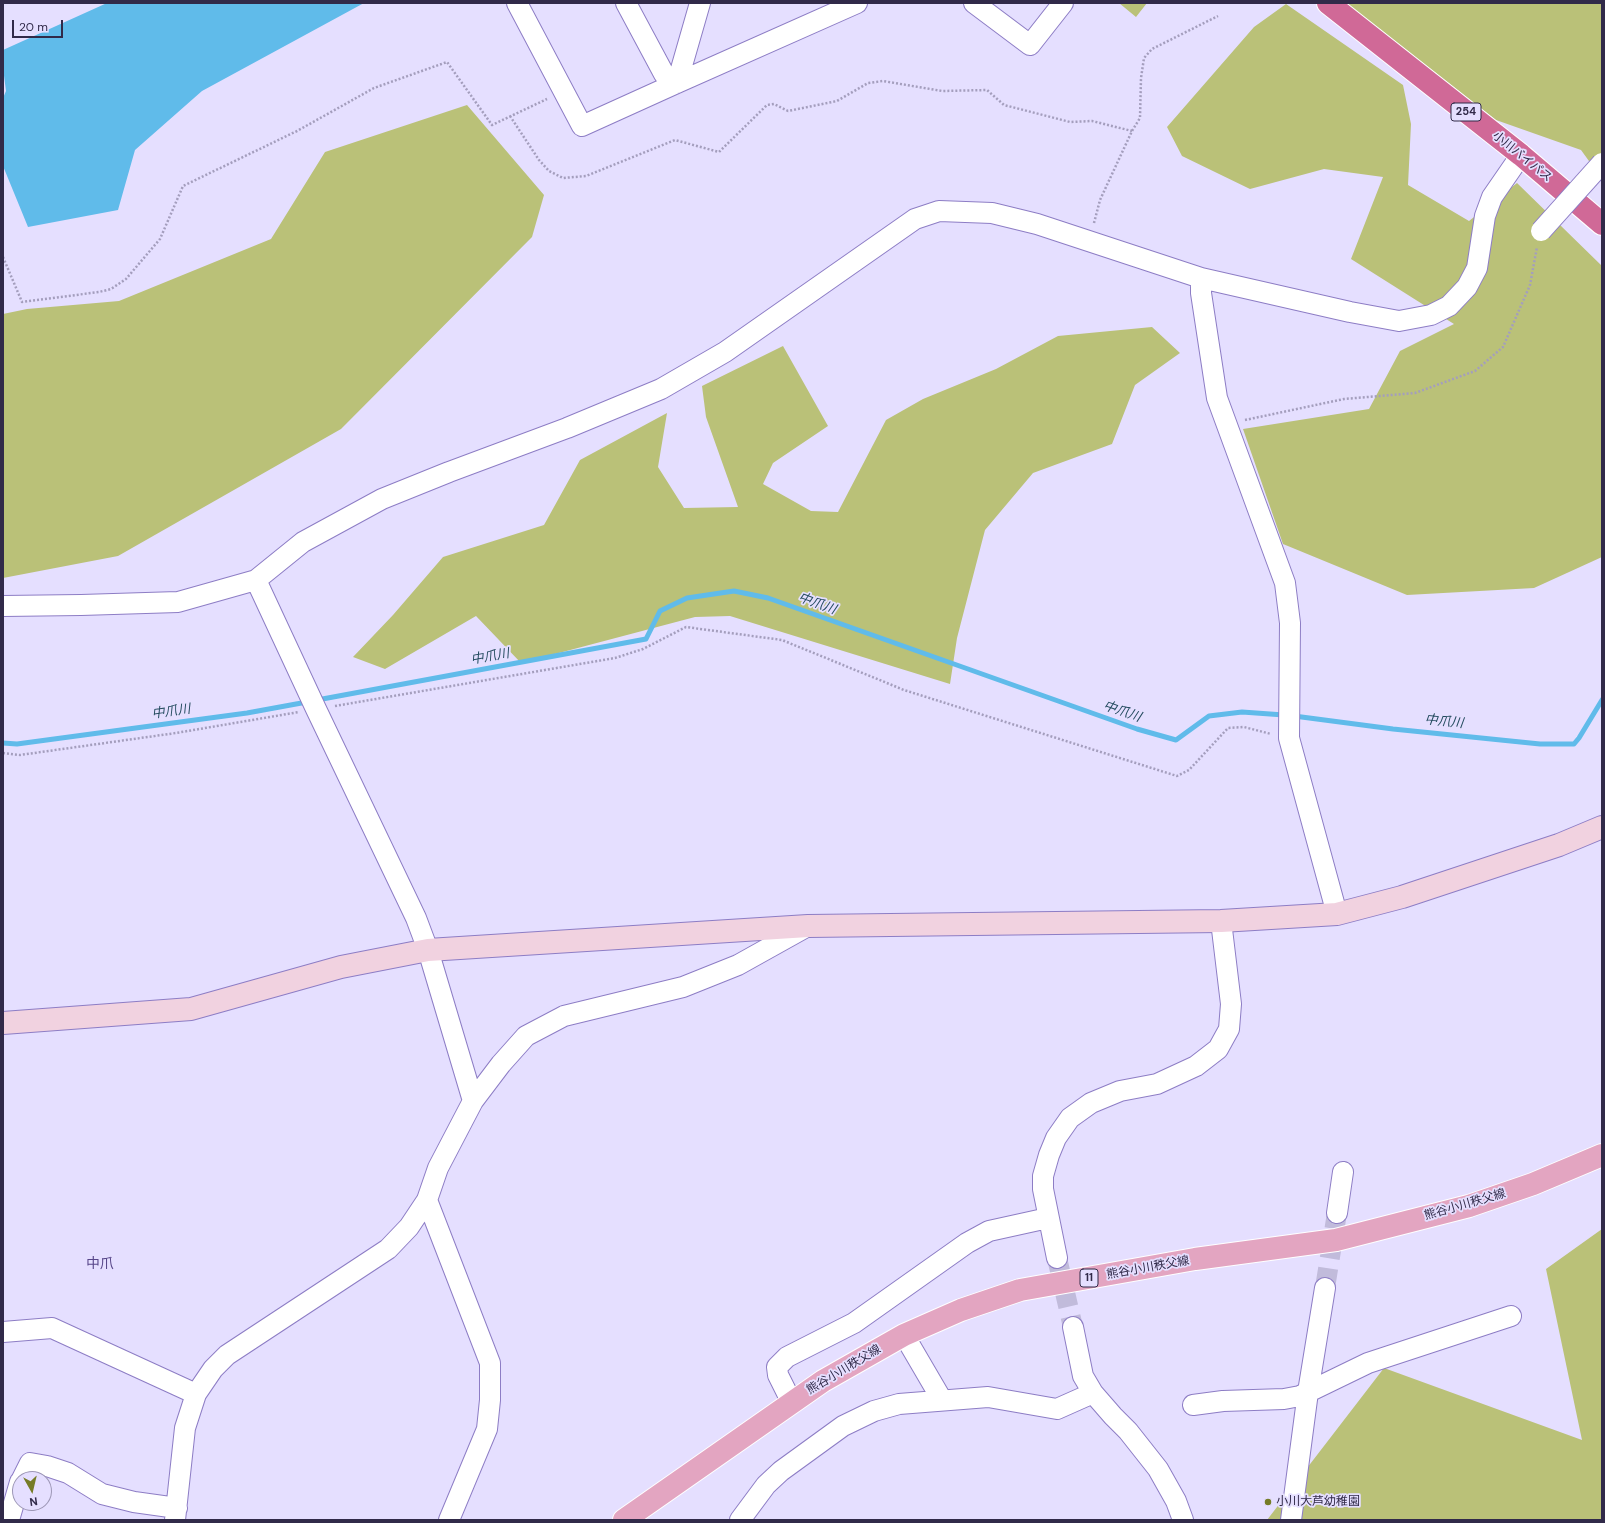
<!DOCTYPE html>
<html>
<head>
<meta charset="utf-8">
<style>
  body { margin:0 }
  #map { position:relative; width:1605px; height:1523px; overflow:hidden; background:#e5dfff; font-family:"DM Sans",sans-serif }
  canvas { display:block }
  .frame { position:absolute; inset:0; border:4px solid #312a49; pointer-events:none }
  .north { position:absolute; left:12px; top:1471px; width:40px; height:40px; box-sizing:border-box; background:#e5dfff; border:1px solid #9d97b6; border-radius:50%; rotate:172deg; font-size:11px; font-weight:700; line-height:16px; text-align:center; color:#312a49 }
  .north::after { content:''; display:block; margin:auto; width:14px; height:18px; background:#767c27; clip-path:polygon(50% 0,100% 100%,50% 72%,0 100%) }
  .scale { position:absolute; left:12px; top:20px; width:51px; height:18px; box-sizing:border-box; border:2px solid #312a49; border-top:0; padding-left:5px; font-size:12px; line-height:14px; white-space:nowrap; color:#312a49; -webkit-text-stroke:3px #e5dfff; paint-order:stroke }
</style>
</head>
<body>
<div id="map">
<canvas width="1605" height="1523"></canvas>
<div class="frame"></div>
<div class="north">N</div>
<div class="scale">20 m</div>
</div>
<script>
const ctx = document.querySelector('canvas').getContext('2d');
ctx.lineJoin = 'round';
function fill(path, color) {
  ctx.fillStyle = color;
  ctx.fill(path, 'evenodd');
}
function poly(rows) {
  const path = new Path2D();
  for (const r of rows) {
    path.moveTo(r[0], r[1]);
    for (let i = 2; i < r.length; i += 2) path.lineTo(r[i], r[i + 1]);
  }
  return path;
}
function strokePath(path, color, width, dash) {
  ctx.strokeStyle = color;
  ctx.lineWidth = width;
  ctx.lineCap = dash ? 'butt' : 'round';
  ctx.setLineDash(dash || []);
  ctx.stroke(path);
}
function write(font, color, halo, rows, align = 'center') {
  ctx.font = font + ' "DM Sans","Noto Sans JP",sans-serif';
  ctx.lineWidth = 3.5;
  ctx.setLineDash([]);
  ctx.textBaseline = 'middle';
  ctx.strokeStyle = halo;
  ctx.fillStyle = color;
  for (const [text, x, y, turn = 0] of rows) {
    ctx.save();
    ctx.translate(x, y);
    ctx.rotate((+turn || 0) * Math.PI / 180);
    ctx.textAlign = isNaN(turn) ? turn : align;
    if (halo) ctx.strokeText(text, 0, 0);
    ctx.fillText(text, 0, 0);
    ctx.restore();
  }
}
const green = poly([
  [1119,3,1147,3,1136,17],
  [1346,3,1602,3,1602,179,1581,150,1496,120],
  [1286,4,1403,85,1411,124,1408,185,1469,221,1517,183,1602,266,1602,557,1534,588,1407,595,1283,544,1243,429,1369,409,1400,351,1454,324,1351,259,1383,177,1324,169,1250,189,1182,156,1167,127,1254,27],
  [467,105,544,195,532,237,341,429,118,556,3,578,3,314,27,309,119,301,271,239,325,152],
  [1152,327,1180,353,1135,385,1112,444,1033,473,985,530,957,638,950,684,730,616,695,617,521,663,476,616,385,669,353,657,393,615,443,557,544,525,580,460,667,413,658,467,684,508,738,507,706,417,702,386,783,346,828,426,773,463,763,484,811,511,838,512,886,420,923,399,996,369,1058,336],
  [1602,1229,1602,1520,1267,1520,1384,1368,1582,1440,1546,1269]
]);
const water = poly([
  [107,3,364,3,202,91,135,150,118,210,28,227,3,166,3,98,6,91,3,68,3,50]
]);
const stream = poly([
  [317,700,646,639,660,611,687,598,734,591,768,598,1137,729,1176,740,1209,716,1242,712,1284,715],
  [1294,716,1393,729,1540,744,1574,744,1579,738,1602,700],
  [3,743,17,744,247,713,307,702]
]);
const streetTunnel = poly([
  [1057,1258,1073,1327],
  [1325,1288,1337,1213]
]);
const path = poly([
  [510,116,539,160,549,171,563,178,586,176,675,140,719,152,767,105,774,104,788,111,837,101,868,83,883,81,942,91,987,90,1004,105,1070,122,1092,121,1132,131],
  [1094,223,1100,200,1132,131,1140,118,1141,78,1144,58,1152,49,1218,16],
  [3,257,22,302,99,292,111,289,126,279,160,239,183,186,297,131,374,88,447,62,492,125,547,99],
  [1245,420,1344,399,1415,393,1475,371,1503,347,1530,285,1537,247],
  [335,706,615,658,643,649,686,627,782,640,904,690,1177,776,1189,770,1228,728,1244,727,1271,734],
  [3,753,20,755,176,733,299,712]
]);
const street = poly([
  [517,3,582,126,677,83,857,3],
  [626,3,664,74,677,83],
  [974,3,1030,45,1063,3],
  [677,83,700,3],
  [1201,278,1201,293,1217,398,1285,583,1290,623,1289,738,1337,914],
  [256,580,316,709,416,918,428,950,473,1101],
  [3,606,81,605,178,602,256,580,303,542,382,499,449,472,567,428,661,389,725,352,915,219,939,211,992,213,1037,224,1201,278,1350,312,1399,321,1431,315,1449,306,1467,287,1477,268,1485,216,1492,197,1521,155],
  [427,1200,490,1363,490,1400,487,1429,449,1520],
  [1337,1213,1343,1172],
  [1057,1258,1043,1189,1043,1176,1049,1155,1056,1138,1070,1118,1091,1103,1120,1091,1157,1084,1196,1066,1218,1049,1229,1029,1231,1004,1221,921],
  [1073,1327,1083,1376,1093,1393,1113,1416,1128,1431,1158,1469,1176,1501,1183,1520],
  [3,1332,52,1328,196,1394],
  [904,1335,942,1400],
  [792,1403,778,1375,777,1367,787,1357,854,1323,967,1243,989,1231,1048,1218],
  [1193,1405,1223,1401,1284,1399,1300,1396,1368,1363,1511,1316],
  [22,1479,30,1463,47,1466,68,1473,102,1494,134,1502,177,1508],
  [9,1520,20,1482],
  [175,1520,185,1428,196,1394,213,1369,227,1355,388,1249,409,1227,427,1200,438,1168,473,1101,501,1064,526,1036,564,1016,683,987,738,965,808,926],
  [740,1520,766,1485,781,1471,843,1426,874,1411,899,1404,988,1397,1057,1409,1093,1393],
  [1291,1520,1308,1392,1325,1288]
]);
const secondary = poly([
  [3,1023,191,1009,341,967,428,950,808,926,1221,921,1337,914,1402,897,1559,845,1602,827]
]);
const primary = poly([
  [624,1520,823,1381,904,1335,961,1310,1020,1290,1195,1259,1336,1240,1469,1206,1533,1184,1602,1155]
]);
const highway = poly([
  [1328,3,1521,155,1602,224]
]);
const streetBridge = poly([
  [1541,231,1602,163]
]);
const markers = [
  [1268,1502,4,"#767c27"]
];
const shields = [
  [1466,112,30],
  [1089,1278,18]
];
const shieldNames = [
  ["254",1466,112],
  ["11",1089,1278]
];
const streetNames = [
  ["小川バイパス",1522,157,39],
  ["熊谷小川秩父線",1465,1205,-16],
  ["熊谷小川秩父線",1148,1268,-10],
  ["熊谷小川秩父線",844,1370,-31]
];
const poiNames = [
  ["小川大芦幼稚園",1276,1502]
];
const waterNames = [
  ["中爪川",817,604,20],
  ["中爪川",490,657,-10],
  ["中爪川",171,712,-8],
  ["中爪川",1122,712,19],
  ["中爪川",1444,722,6]
];
const quarterNames = [
  ["中爪",100,1264]
];
fill(green, '#bac178');
fill(water, '#60bbea');
strokePath(stream, '#60bbea', 5);
strokePath(streetTunnel, '#c1bbdb', 20, [20, 10]);
strokePath(street, '#8d7dc5', 22);
strokePath(secondary, '#8d7dc5', 24);
strokePath(primary, '#fff', 24);
strokePath(highway, '#fff', 24);
strokePath(path, '#a49ebd', 2.5, [2, 2]);
strokePath(street, '#fff', 20);
strokePath(secondary, '#f1d2e0', 22);
strokePath(primary, '#e3a5c1', 22);
strokePath(highway, '#d06997', 22);
strokePath(streetBridge, '#8d7dc5', 22, []);
strokePath(streetBridge, '#fff', 20);
for (const [x, y, r, color] of markers) {
  const dot = new Path2D();
  dot.arc(x, y, r, 0, 2 * Math.PI);
  ctx.fillStyle = color;
  ctx.fill(dot);
  strokePath(dot, '#e5dfff', 1.5);
}
for (const [x, y, w] of shields) {
  const box = new Path2D();
  box.roundRect(x - w / 2, y - 9, w, 18, 3);
  ctx.fillStyle = '#e5dfff';
  ctx.fill(box);
  strokePath(box, '#312a49', 1);
}
write('bold 11px', '#312a49', null, shieldNames);
write('12px', '#312a49', '#e5dfff', streetNames);
write('12px', '#312a49', '#e5dfff', poiNames, 'left');
write('italic 13px', '#244b5f', '#e5dfff', waterNames);
write('14px', '#574689', '#e5dfff', quarterNames);
</script>
</body>
</html>
